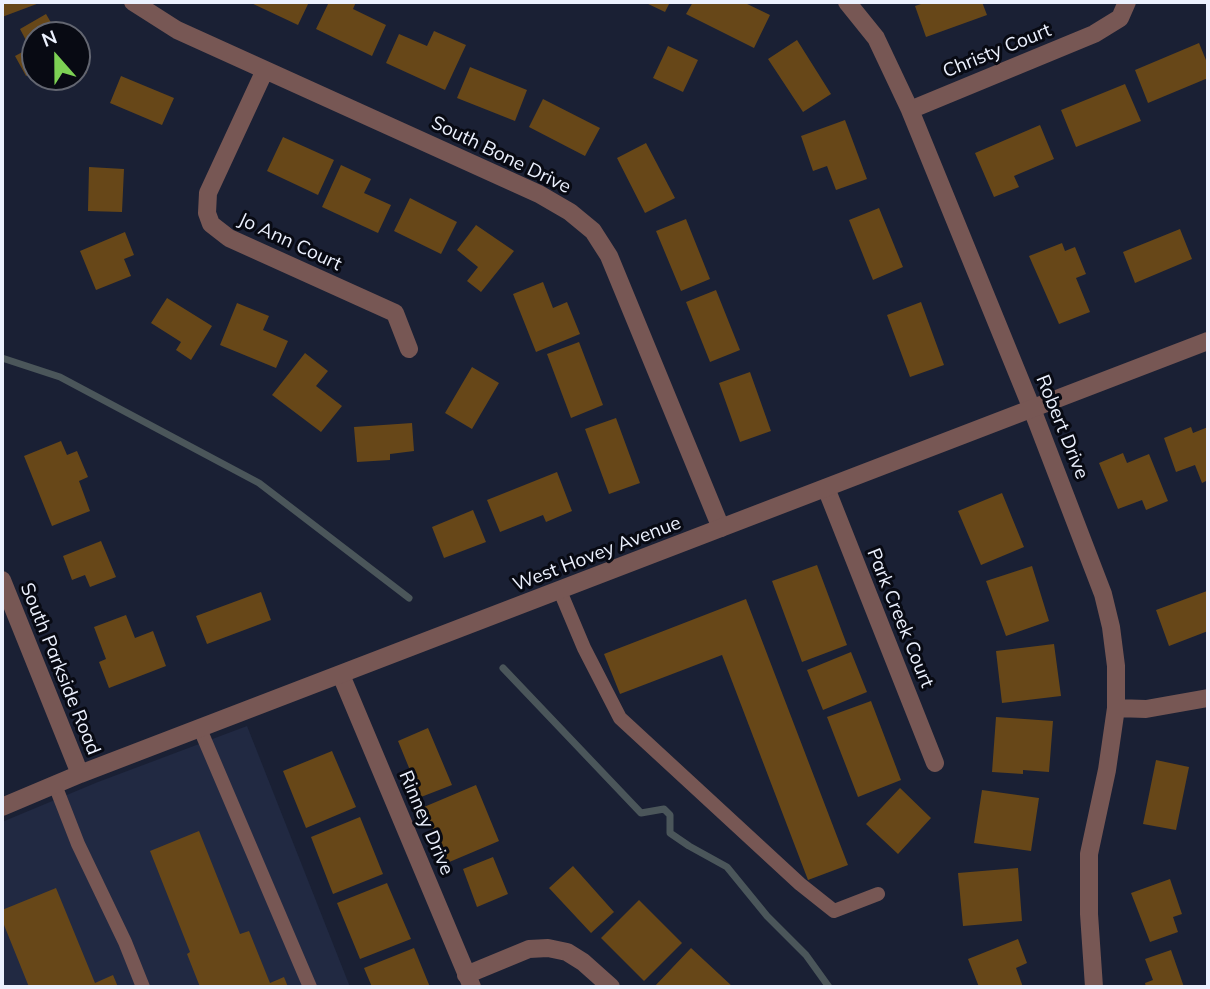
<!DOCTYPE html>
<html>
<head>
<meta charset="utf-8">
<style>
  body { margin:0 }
  #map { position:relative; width:1210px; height:989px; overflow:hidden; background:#1a2034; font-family:Mulish,sans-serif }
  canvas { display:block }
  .frame { position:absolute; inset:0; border:4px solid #ecf1fe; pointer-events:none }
  .north { position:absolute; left:21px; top:21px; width:70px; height:70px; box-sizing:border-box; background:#080a13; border:2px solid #636671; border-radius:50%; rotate:339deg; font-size:19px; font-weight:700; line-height:28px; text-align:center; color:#ecf1fe }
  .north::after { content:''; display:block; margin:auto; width:24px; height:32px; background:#7dd154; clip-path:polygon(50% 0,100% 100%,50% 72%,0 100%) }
</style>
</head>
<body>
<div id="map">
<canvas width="1210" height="989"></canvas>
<div class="frame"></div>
<div class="north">N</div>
</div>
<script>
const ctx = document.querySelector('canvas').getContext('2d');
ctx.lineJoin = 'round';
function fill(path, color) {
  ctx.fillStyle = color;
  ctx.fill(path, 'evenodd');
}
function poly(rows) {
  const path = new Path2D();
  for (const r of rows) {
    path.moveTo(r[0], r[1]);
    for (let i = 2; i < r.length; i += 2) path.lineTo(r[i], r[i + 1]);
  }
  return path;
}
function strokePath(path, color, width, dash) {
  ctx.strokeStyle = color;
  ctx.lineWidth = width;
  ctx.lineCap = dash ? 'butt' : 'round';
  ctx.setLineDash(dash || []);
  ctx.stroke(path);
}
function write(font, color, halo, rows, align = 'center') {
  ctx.font = font + ' Mulish,sans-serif';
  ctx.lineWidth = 6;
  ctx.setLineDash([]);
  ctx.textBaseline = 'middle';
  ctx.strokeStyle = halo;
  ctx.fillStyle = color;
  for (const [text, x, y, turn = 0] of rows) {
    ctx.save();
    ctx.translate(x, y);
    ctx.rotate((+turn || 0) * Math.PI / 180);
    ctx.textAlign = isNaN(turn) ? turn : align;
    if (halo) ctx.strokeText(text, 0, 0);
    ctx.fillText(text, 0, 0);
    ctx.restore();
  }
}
const built = poly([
  [247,726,350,987,2,987,2,822,98,782]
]);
const stream = poly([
  [2,358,60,377,259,483,409,598],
  [503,668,641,813,664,809,670,815,670,833,689,846,727,867,767,916,806,955,829,987]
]);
const building = poly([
  [2,2,42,2,2,17],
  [249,2,309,2,298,25],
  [329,2,356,2,353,9,386,25,372,56,316,29],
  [644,2,670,2,665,12],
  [693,2,743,2,770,15,754,48,686,14],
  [927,2,982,2,987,15,926,37,915,6],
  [46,14,56,31,61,28,65,35,35,35,35,71,26,76,15,56,30,48,20,29],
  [434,31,466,45,445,90,386,63,399,34,427,46],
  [797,40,831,94,803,112,768,59],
  [1199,43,1208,65,1208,78,1148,103,1135,70],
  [668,46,698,60,683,92,653,78],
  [77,56,87,73,56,90,49,77,77,77],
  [470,67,527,90,515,121,457,98],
  [121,76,174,98,162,125,110,103],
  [1125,84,1141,121,1076,147,1061,110],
  [543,99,600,128,585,156,529,127],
  [845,120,867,179,836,190,827,166,813,171,801,136],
  [1040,125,1054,159,1014,176,1019,187,994,197,975,153],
  [283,137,334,160,318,195,267,171],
  [646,143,675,198,645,213,617,158],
  [341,165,371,179,364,193,391,205,378,233,322,207],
  [89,167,124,169,122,212,88,211],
  [410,198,457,222,441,254,394,231],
  [879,208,903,267,873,280,849,220],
  [686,219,710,279,681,291,656,231],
  [476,225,514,251,481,292,467,281,478,267,457,250],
  [1180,229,1192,259,1135,283,1123,252],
  [125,232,134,255,124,259,131,276,96,290,80,251],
  [1062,243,1065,251,1075,247,1086,274,1076,278,1090,312,1059,324,1029,256],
  [543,282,553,308,567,302,580,334,536,352,513,294],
  [716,290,740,350,710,362,686,302],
  [167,298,212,326,191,360,176,350,181,342,151,323],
  [921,302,944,365,910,377,887,315],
  [237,303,269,316,263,330,288,341,276,368,220,345],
  [579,342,603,405,571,418,547,354],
  [305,353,328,371,316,386,342,406,321,432,272,395],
  [472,367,499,383,472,429,445,413],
  [750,372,771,431,740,442,719,383],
  [616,418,640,483,609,494,585,429],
  [412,423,414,451,390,454,390,460,357,462,354,427],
  [1191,427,1193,433,1208,427,1208,480,1202,483,1195,465,1176,472,1164,438],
  [61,441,67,455,77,451,88,477,79,481,90,511,52,526,24,456],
  [1123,453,1127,463,1149,454,1168,501,1146,510,1142,500,1118,509,1099,463],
  [557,472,572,511,546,522,543,515,500,532,487,500],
  [1002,493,1024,547,981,565,958,511],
  [473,510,486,542,444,558,432,527],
  [101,541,116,577,90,587,85,575,72,580,63,556],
  [817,565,847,645,802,662,772,581],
  [1032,566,1049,621,1006,636,986,581],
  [1207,591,1208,631,1169,646,1156,610],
  [261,592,271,620,207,644,196,616],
  [746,599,848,865,808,880,722,655,620,694,604,654],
  [126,615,135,638,153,631,166,666,109,688,99,662,106,659,94,627],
  [1054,644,1061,696,1002,703,996,651],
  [851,652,867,692,823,710,807,670],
  [871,701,901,780,858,797,827,717],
  [996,717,1053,721,1049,772,1023,770,1023,774,992,772],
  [428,728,452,785,421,797,398,741],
  [332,751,356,807,306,828,283,771],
  [1156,760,1189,767,1176,830,1143,824],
  [476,785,499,841,447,863,424,807],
  [900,788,931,818,898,854,866,824],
  [982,790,1039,798,1031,851,974,843],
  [360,817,383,874,333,894,311,837],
  [199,831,240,934,249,931,270,983,284,977,288,987,200,987,187,954,190,952,150,851],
  [493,857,508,894,477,907,463,869],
  [573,866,614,912,591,933,549,888],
  [1018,868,1022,921,963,926,958,873],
  [1170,879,1182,914,1173,917,1178,932,1150,942,1131,893],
  [387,883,411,939,360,959,337,903],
  [56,888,95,983,113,975,118,987,29,987,2,920,2,910],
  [639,900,682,943,644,981,601,938],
  [1018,939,1027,963,1016,968,1023,987,979,987,968,959],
  [414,948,430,987,372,987,364,968],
  [691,948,733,987,654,987],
  [1171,950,1184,987,1146,987,1145,983,1153,980,1145,959]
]);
const service = poly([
  [560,591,584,648,620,718,800,884,834,911,878,894],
  [200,729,310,987],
  [55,785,78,844,125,942,143,987]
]);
const minor = poly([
  [133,2,177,30,539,194,570,212,593,231,609,256,721,528],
  [847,2,876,38,910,110,1032,409,1103,594,1111,627,1116,666,1116,708,1107,770,1089,854,1089,914,1094,987],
  [265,70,208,193,207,213,211,224,229,238,395,313,409,349],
  [910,110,1094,34,1120,18,1127,2],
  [826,488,935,763],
  [341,675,472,987],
  [1116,708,1146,709,1208,698],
  [466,975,529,949,548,948,567,952,583,962,611,987]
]);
const tertiary = poly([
  [2,580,80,774],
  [2,807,80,774,1208,341]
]);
const streetNames = [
  ["Christy Court",997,51,-22],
  ["South Bone Drive",501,155,26],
  ["Jo Ann Court",290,242,25],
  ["Robert Drive",1062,427,68],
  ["West Hovey Avenue",597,554,-21],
  ["Park Creek Court",900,618,68],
  ["South Parkside Road",60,669,68],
  ["Rinney Drive",426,823,67]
];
fill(built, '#212942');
strokePath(stream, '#4b565a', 7);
fill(building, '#674718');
strokePath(service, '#775754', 14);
strokePath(minor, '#775754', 18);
strokePath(tertiary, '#775754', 18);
write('19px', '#ecf1fe', '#080a13', streetNames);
</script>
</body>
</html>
